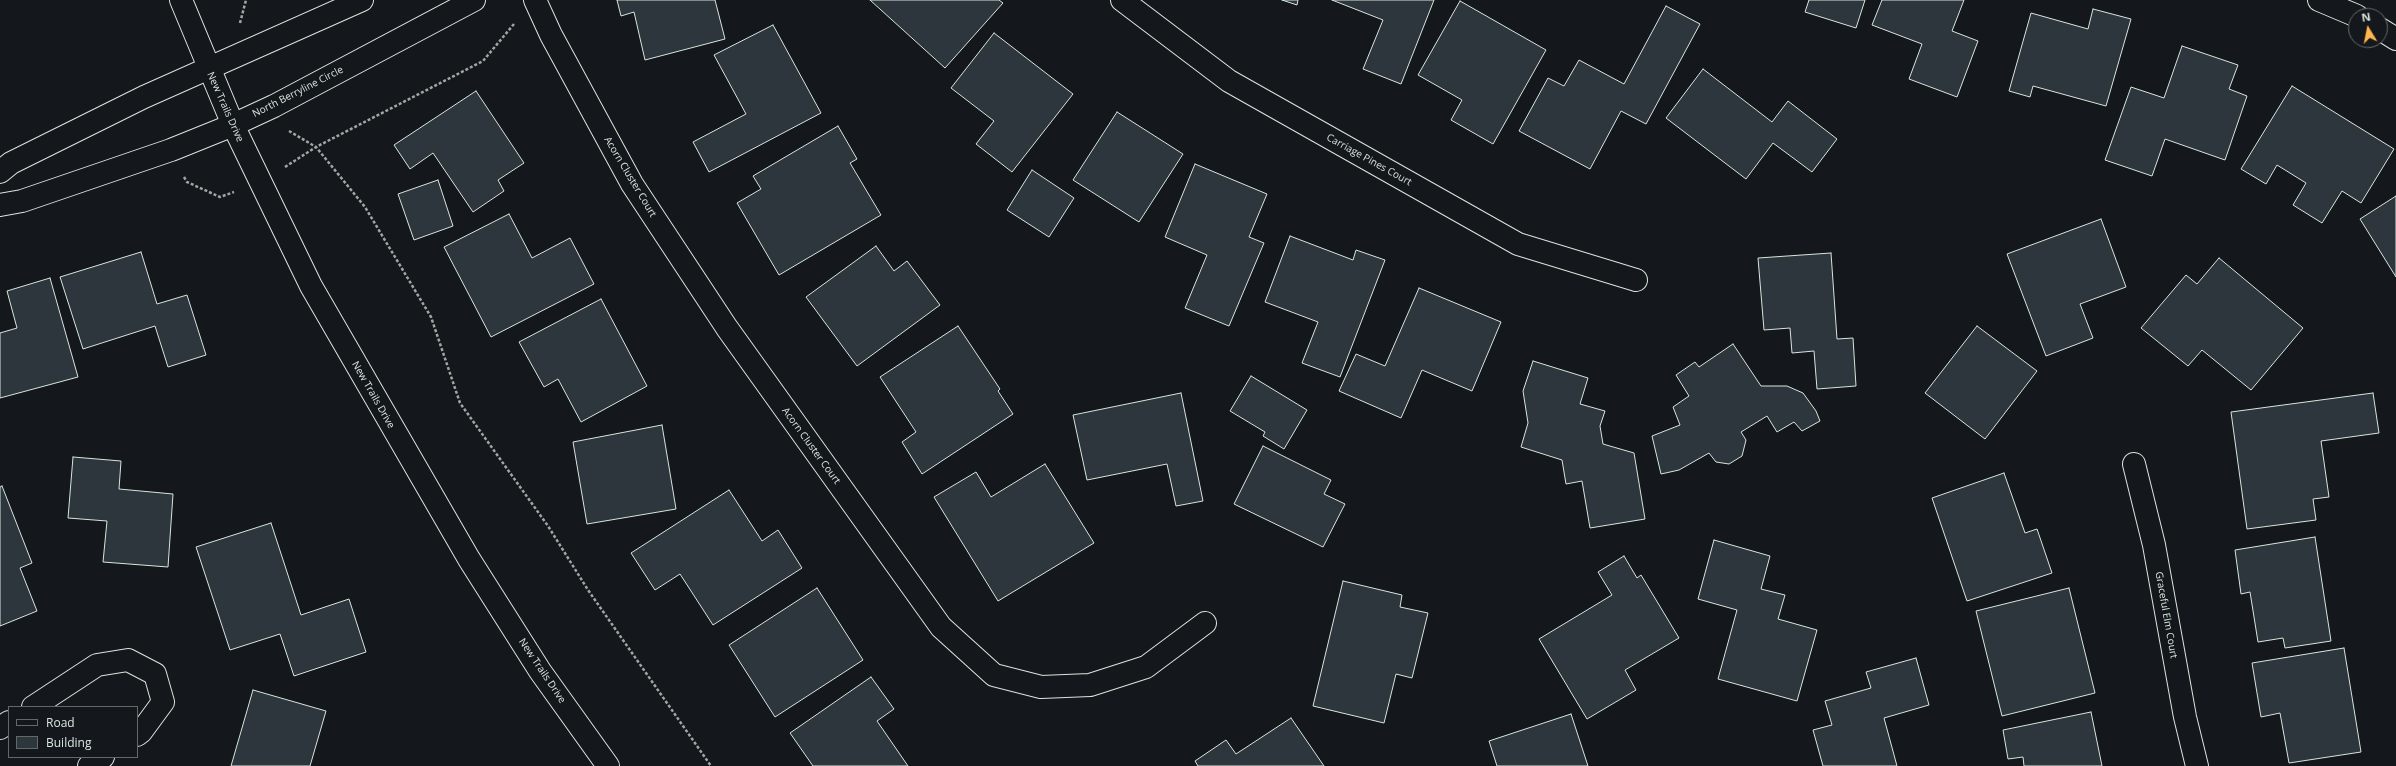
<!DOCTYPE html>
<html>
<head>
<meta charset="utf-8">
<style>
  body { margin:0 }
  #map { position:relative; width:2396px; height:766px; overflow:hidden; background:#14181c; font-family:"Open Sans",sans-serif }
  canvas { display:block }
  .legend { position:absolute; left:8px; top:706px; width:130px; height:52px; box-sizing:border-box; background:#14181c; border:1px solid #626a69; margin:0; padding:5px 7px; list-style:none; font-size:12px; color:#d8e6dc }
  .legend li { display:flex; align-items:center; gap:8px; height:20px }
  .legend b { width:20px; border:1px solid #626a69 }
  .north { position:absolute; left:2348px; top:8px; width:40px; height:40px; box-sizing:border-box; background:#14181c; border:1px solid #626a69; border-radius:50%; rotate:350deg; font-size:11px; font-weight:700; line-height:16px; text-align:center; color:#d8e6dc }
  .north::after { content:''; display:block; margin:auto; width:14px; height:18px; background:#ffb74d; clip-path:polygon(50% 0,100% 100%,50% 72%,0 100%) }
</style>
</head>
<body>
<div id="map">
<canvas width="2396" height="766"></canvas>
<ul class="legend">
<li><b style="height:5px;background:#14181c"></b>Road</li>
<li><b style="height:11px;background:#2c363c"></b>Building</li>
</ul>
<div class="north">N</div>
</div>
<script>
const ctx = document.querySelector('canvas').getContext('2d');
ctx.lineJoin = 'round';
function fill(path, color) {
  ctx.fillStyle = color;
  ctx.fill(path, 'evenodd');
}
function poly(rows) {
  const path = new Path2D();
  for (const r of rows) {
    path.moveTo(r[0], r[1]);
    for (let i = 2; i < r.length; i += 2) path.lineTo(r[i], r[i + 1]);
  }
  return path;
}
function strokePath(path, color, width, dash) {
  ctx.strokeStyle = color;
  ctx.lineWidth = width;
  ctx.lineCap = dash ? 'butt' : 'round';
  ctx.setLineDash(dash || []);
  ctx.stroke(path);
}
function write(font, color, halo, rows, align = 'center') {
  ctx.font = font + ' "Open Sans",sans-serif';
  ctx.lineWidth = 3;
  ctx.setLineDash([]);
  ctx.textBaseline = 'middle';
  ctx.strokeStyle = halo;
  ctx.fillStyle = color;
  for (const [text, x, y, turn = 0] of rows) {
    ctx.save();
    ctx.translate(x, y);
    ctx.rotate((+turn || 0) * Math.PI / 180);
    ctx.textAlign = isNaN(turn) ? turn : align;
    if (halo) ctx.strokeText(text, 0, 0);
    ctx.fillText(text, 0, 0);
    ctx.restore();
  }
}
const building = poly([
  [617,0,715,0,725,39,645,60,634,12,621,16,617,0],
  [870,0,999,0,1003,3,945,68,870,0],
  [1282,0,1298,0,1297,5,1282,0],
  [1332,0,1434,0,1401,84,1363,69,1383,20,1332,0],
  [1809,0,1865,0,1856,28,1805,12,1809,0],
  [1882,0,1964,0,1952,31,1978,41,1957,97,1909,79,1922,44,1872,25,1882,0],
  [1460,1,1546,50,1493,144,1451,120,1462,100,1418,75,1460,1],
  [1666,6,1700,24,1646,124,1621,111,1590,169,1519,131,1548,78,1564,86,1579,60,1624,84,1666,6],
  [2093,9,2131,19,2106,106,2033,86,2030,97,2009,91,2031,13,2088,29,2093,9],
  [773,25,821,113,709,172,693,142,746,114,714,55,773,25],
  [994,33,1073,94,1012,172,976,144,994,121,951,88,994,33],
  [2182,46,2238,65,2229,89,2247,96,2225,160,2165,139,2152,176,2105,160,2131,87,2164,98,2182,46],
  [1703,69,1772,122,1788,101,1837,139,1812,172,1773,143,1746,179,1666,118,1703,69],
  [2292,86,2394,149,2361,203,2342,191,2322,223,2293,205,2306,183,2277,165,2266,184,2241,169,2292,86],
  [476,91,524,163,498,180,504,191,473,212,433,153,410,169,394,145,476,91],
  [1117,112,1183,154,1139,222,1073,180,1117,112],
  [838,126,857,159,850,163,881,215,779,275,737,203,761,189,753,176,838,126],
  [1195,164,1267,194,1249,237,1264,243,1229,326,1185,308,1207,255,1165,237,1195,164],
  [1032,170,1074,198,1049,237,1007,210,1032,170],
  [438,180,453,226,414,240,398,194,438,180],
  [2396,196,2396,277,2360,219,2396,196],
  [509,214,532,258,570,238,594,284,491,337,444,247,509,214],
  [2101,219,2126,287,2080,304,2093,338,2046,356,2007,254,2101,219],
  [1290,236,1353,260,1356,250,1385,260,1340,377,1302,363,1318,322,1265,302,1290,236],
  [876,246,894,271,907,261,940,305,857,366,806,297,876,246],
  [141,252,157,304,187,295,206,355,168,367,155,326,83,349,60,277,141,252],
  [1831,253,1837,339,1853,338,1856,386,1817,389,1814,351,1792,353,1790,328,1764,330,1758,258,1831,253],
  [2219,258,2303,328,2251,390,2202,350,2188,366,2141,328,2186,275,2197,284,2219,258],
  [50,278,78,377,0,398,0,333,17,328,7,291,50,278],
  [1419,288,1501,322,1472,391,1422,370,1401,418,1339,391,1356,354,1385,366,1419,288],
  [601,299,647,386,581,422,558,379,544,387,519,342,601,299],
  [958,326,1000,389,998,391,1013,414,922,474,902,442,916,432,880,377,958,326],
  [1977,326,2037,371,1985,439,1925,393,1977,326],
  [1733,344,1761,386,1787,386,1803,393,1816,411,1820,421,1802,431,1794,422,1777,432,1767,416,1741,432,1746,440,1742,456,1729,464,1716,462,1709,453,1679,470,1661,474,1652,436,1680,425,1673,407,1689,396,1676,375,1695,362,1699,367,1733,344],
  [1533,361,1588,378,1580,404,1605,411,1600,426,1603,444,1634,453,1645,519,1590,528,1582,481,1566,484,1562,460,1521,447,1528,423,1523,391,1533,361],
  [1251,376,1307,410,1284,449,1263,436,1265,432,1230,411,1251,376],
  [1181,393,1203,501,1176,506,1167,464,1087,480,1073,415,1181,393],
  [2373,393,2379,433,2321,441,2329,497,2313,499,2316,520,2247,529,2231,412,2373,393],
  [662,425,676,509,587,524,573,442,662,425],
  [1263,446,1331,480,1324,494,1345,504,1323,547,1234,504,1263,446],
  [73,457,121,461,119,489,173,494,168,567,103,562,107,521,68,518,73,457],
  [1045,464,1094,543,998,601,934,497,976,472,991,497,1045,464],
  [2004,473,2025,533,2037,529,2052,573,1967,601,1932,498,2004,473],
  [2,486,32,563,20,568,37,611,0,626,0,487,2,486],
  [729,490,762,541,778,530,802,568,713,625,680,574,655,590,631,553,729,490],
  [271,523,301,615,349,599,366,652,294,676,280,634,230,650,196,547,271,523],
  [2315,537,2331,641,2285,648,2283,638,2258,642,2250,592,2241,594,2235,550,2315,537],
  [1714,540,1770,556,1761,589,1785,595,1778,619,1817,630,1797,701,1718,679,1737,610,1698,599,1714,540],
  [1624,556,1637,578,1641,575,1679,638,1625,670,1636,690,1587,719,1539,639,1612,595,1598,572,1624,556],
  [1343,581,1402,595,1400,607,1428,613,1412,678,1396,674,1384,723,1313,706,1343,581],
  [817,588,863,660,775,717,729,645,817,588],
  [2069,588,2095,693,2002,716,1976,611,2069,588],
  [2344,648,2361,752,2289,763,2280,713,2261,717,2252,663,2344,648],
  [1916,658,1929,705,1884,718,1897,766,1823,766,1813,730,1832,725,1825,701,1871,688,1866,672,1916,658],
  [871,677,894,709,877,721,908,766,813,766,790,733,871,677],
  [253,690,326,711,310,766,231,766,253,690],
  [2091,712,2102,766,2024,766,2023,757,2008,759,2003,730,2091,712],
  [1571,714,1588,766,1497,766,1489,741,1571,714],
  [1291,718,1324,766,1198,766,1195,761,1226,740,1236,754,1291,718]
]);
const path = poly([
  [240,23,246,0],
  [289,131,316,147,365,207,431,317,460,403,548,526,588,590,711,766],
  [285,167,316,147,483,61,514,24],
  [184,177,187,182,220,197,234,192]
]);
const minor = poly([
  [535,0,551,35,632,184,727,328,941,627,994,675,1041,687,1090,685,1146,667,1205,623],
  [1122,0,1229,81,1518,244,1636,280],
  [2319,0,2357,16],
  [2380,29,2396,39],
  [0,172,11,163,144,97,362,0],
  [0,205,22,201,171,150,233,125,274,106,474,0],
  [2134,464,2154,545,2185,717,2197,766],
  [33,707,97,665,128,660,155,674,163,702,141,732,137,735],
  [0,728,9,722],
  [89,766,103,757]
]);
const tertiary = poly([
  [181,0,233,125,311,286,469,559,540,671,608,766]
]);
const streetNames = [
  ["North Berryline Circle",298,92,-27],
  ["New Trails Drive",225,107,66],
  ["Carriage Pines Court",1369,160,29],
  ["Acorn Cluster Court",630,177,59],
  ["New Trails Drive",373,395,60],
  ["Acorn Cluster Court",811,446,54],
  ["Graceful Elm Court",2166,615,80],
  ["New Trails Drive",542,671,56]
];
fill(building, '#2c363c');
strokePath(building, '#d8e6dc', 1);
strokePath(minor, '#d8e6dc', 24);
strokePath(tertiary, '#d8e6dc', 24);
strokePath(path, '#9da8a2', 2.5, [3, 2]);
strokePath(minor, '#14181c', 22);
strokePath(tertiary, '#14181c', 22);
write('10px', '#d8e6dc', '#14181c', streetNames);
</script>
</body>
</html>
